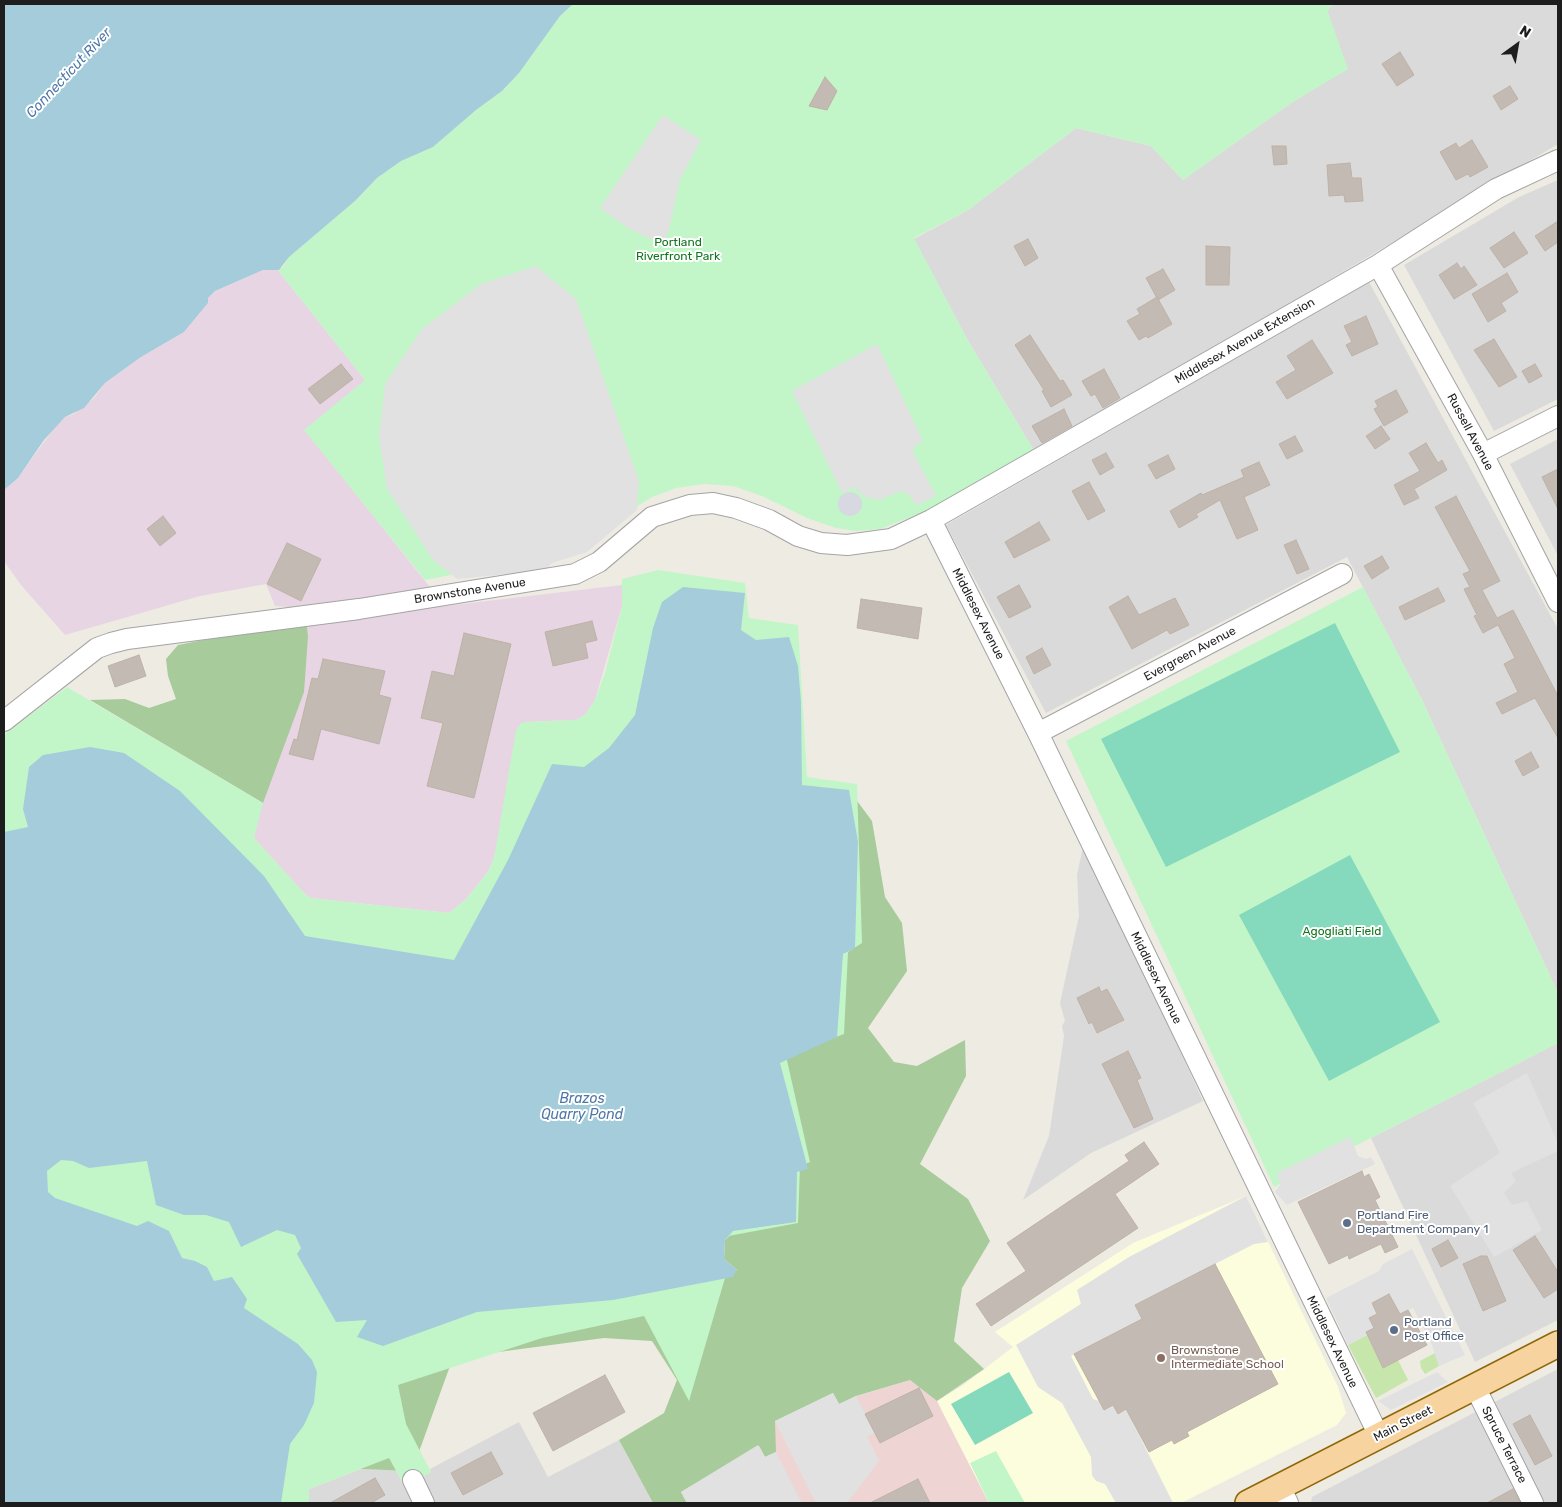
<!DOCTYPE html>
<html>
<head>
<meta charset="utf-8">
<style>
  body { margin:0 }
  #map { position:relative; width:1562px; height:1507px; overflow:hidden; background:#eeebe3; font-family:Rubik,sans-serif }
  canvas { display:block }
  .frame { position:absolute; inset:0; border:5px solid #1d1d1d; pointer-events:none }
  .north { position:absolute; left:1492px; top:20px; width:50px; height:50px; -webkit-text-stroke:4px #fff; paint-order:stroke; rotate:32deg; font-size:14px; font-weight:700; line-height:20px; text-align:center; color:#1d1d1d }
  .north::after { content:''; display:block; margin:auto; width:18px; height:22px; background:#1d1d1d; clip-path:polygon(50% 0,100% 100%,50% 72%,0 100%) }
</style>
</head>
<body>
<div id="map">
<canvas width="1562" height="1507"></canvas>
<div class="frame"></div>
<div class="north">N</div>
</div>
<script>
const ctx = document.querySelector('canvas').getContext('2d');
ctx.lineJoin = 'round';
function fill(path, color) {
  ctx.fillStyle = color;
  ctx.fill(path, 'evenodd');
}
function poly(rows) {
  const path = new Path2D();
  for (const r of rows) {
    if (r.length === 3) {
      path.moveTo(r[0] + r[2], r[1]);
      path.arc(r[0], r[1], r[2], 0, 2 * Math.PI);
      continue;
    }
    path.moveTo(r[0], r[1]);
    for (let i = 2; i < r.length; i += 2) path.lineTo(r[i], r[i + 1]);
  }
  return path;
}
function strokePath(path, color, width, dash) {
  ctx.strokeStyle = color;
  ctx.lineWidth = width;
  ctx.lineCap = dash ? 'butt' : 'round';
  ctx.setLineDash(dash || []);
  ctx.stroke(path);
}
function write(font, color, halo, rows, align = 'center') {
  ctx.font = font + ' Rubik,sans-serif';
  ctx.lineWidth = 4;
  ctx.setLineDash([]);
  ctx.textBaseline = 'middle';
  ctx.strokeStyle = halo;
  ctx.fillStyle = color;
  for (const [text, x, y, turn = 0] of rows) {
    ctx.save();
    ctx.translate(x, y);
    ctx.rotate((+turn || 0) * Math.PI / 180);
    ctx.textAlign = isNaN(turn) ? turn : align;
    if (halo) ctx.strokeText(text, 0, 0);
    ctx.fillText(text, 0, 0);
    ctx.restore();
  }
}
const residential = poly([
  [1334,4,1558,4,1558,144,1036,454,967,339,914,239,968,210,1076,128,1151,146,1183,180,1291,103,1347,69,1327,10],
  [1558,180,1558,399,1494,431,1404,265,1519,197],
  [1369,282,1558,629,1558,993,1422,700,1347,557,1046,713,946,525],
  [1558,439,1558,556,1510,464],
  [1084,842,1203,1101,1091,1153,1023,1200,1049,1136,1064,1036,1062,1026,1065,1021,1060,1003,1079,916,1077,875],
  [1558,1043,1558,1320,1475,1362,1371,1138],
  [1558,1369,1558,1503,1311,1503,1312,1497],
  [519,1422,548,1477,619,1440,653,1503,309,1503,309,1489,361,1469,396,1470,405,1487,431,1472,430,1469]
]);
const commercial = poly([
  [910,1380,937,1401,989,1503,687,1503,775,1452,775,1421]
]);
const industrial = poly([
  [276,268,366,381,305,430,445,606,622,585,622,606,595,700,585,715,576,720,526,722,494,858,488,872,465,900,449,913,310,898,299,888,254,838,304,608,275,606,266,584,200,596,65,635,21,585,4,561,4,490,18,478,54,428,65,417,74,414,94,398,105,383,141,357,184,332,208,303,208,298,215,291,263,270]
]);
const education = poly([
  [1246,1196,1338,1387,1346,1413,1337,1425,1181,1503,989,1503,937,1401,962,1386,1013,1347,995,1332,1133,1243]
]);
const grass = poly([
  [1367,1335,1383,1368,1398,1360,1408,1380,1376,1398,1348,1345],
  [1435,1353,1439,1366,1425,1374,1421,1368,1420,1361]
]);
const forest = poly([
  [306,620,308,636,304,692,263,803,90,700,125,699,149,708,176,699,168,676,166,659,178,645],
  [849,790,872,821,885,897,902,923,907,971,868,1028,894,1062,917,1066,965,1040,966,1076,920,1164,968,1199,990,1241,962,1288,954,1341,984,1369,937,1401,910,1380,856,1396,839,1404,833,1393,775,1421,776,1452,765,1457,759,1446,681,1492,687,1503,653,1503,619,1440,664,1413,677,1380,652,1341,604,1338,483,1354,450,1366,412,1471,287,1466,351,1376,737,1270,724,1259,725,1240,797,1172,807,1168,780,1063]
]);
const park = poly([
  [573,4,1334,4,1327,10,1348,69,1291,103,1183,180,1151,146,1076,128,968,210,914,238,967,339,1036,454,924,512,880,529,856,531,836,528,807,518,762,496,733,486,704,484,676,488,652,497,631,510,498,566,425,580,304,430,365,380,276,268,282,268,289,257,355,201,377,178,401,161,433,147,476,110,502,91,519,73,560,16],
  [658,570,745,583,749,618,798,625,807,777,857,784,862,943,848,952,844,1034,786,1056,810,1162,800,1166,798,1223,723,1237,725,1278,689,1401,644,1316,542,1338,398,1385,406,1424,431,1472,405,1487,389,1458,309,1489,309,1503,4,1503,4,735,67,687,263,803,254,838,306,895,311,898,449,913,465,900,488,872,494,858,516,730,521,723,526,722,576,720,585,715,595,700,605,673,622,606,622,579],
  [1363,587,1422,700,1558,993,1558,1043,1274,1187,1066,741],
  [996,1451,1025,1503,989,1503,970,1463]
]);
const pitch = poly([
  [1335,623,1400,752,1166,867,1101,739],
  [1350,855,1440,1022,1329,1081,1239,915],
  [1009,1372,1033,1413,975,1445,951,1404]
]);
const parking = poly([
  [663,115,701,140,680,179,669,229,663,245,628,228,600,208],
  [536,266,576,299,639,481,637,510,587,552,552,563,545,570,457,579,433,560,387,489,379,437,385,384,422,329,481,284],
  [877,344,923,441,914,447,913,452,936,496,917,505,908,494,900,491,880,500,865,497,854,487,842,493,792,391],
  [1527,1073,1558,1143,1558,1151,1511,1173,1516,1181,1504,1193,1512,1205,1527,1201,1542,1230,1494,1257,1450,1186,1500,1153,1473,1103],
  [1350,1137,1358,1156,1366,1159,1371,1157,1375,1164,1287,1205,1275,1192,1280,1185,1277,1173],
  [1246,1196,1268,1242,1254,1244,1135,1305,1151,1336,1122,1329,1071,1356,1093,1399,1099,1401,1104,1410,1113,1405,1118,1413,1126,1409,1173,1503,1116,1503,1105,1484,1096,1481,1092,1475,1091,1457,1062,1403,1038,1387,1016,1345,1081,1304,1077,1290,1129,1257],
  [1412,1249,1465,1355,1439,1366,1432,1345,1413,1308,1400,1314,1389,1294,1372,1303,1377,1314,1369,1318,1374,1328,1366,1332,1367,1335,1348,1345,1326,1298,1379,1271,1383,1264],
  [1437,1372,1448,1382,1391,1410,1378,1401],
  [833,1393,839,1404,856,1396,875,1433,867,1437,879,1461,847,1503,816,1503,775,1421],
  [758,1445,765,1457,776,1452,802,1503,687,1503,681,1492]
]);
const plaza = poly([
  [850,504,12]
]);
const water = poly([
  [4,4,573,4,560,16,519,73,502,91,476,110,433,147,401,161,377,178,355,201,289,257,279,270,263,270,215,291,208,298,208,303,184,332,141,357,105,383,84,408,65,417,44,440,18,478,4,490],
  [683,587,745,593,741,630,756,640,789,637,798,666,801,702,802,785,849,790,858,842,855,948,843,954,837,1037,780,1063,808,1169,797,1172,796,1222,733,1231,725,1240,724,1259,737,1270,733,1277,613,1300,477,1312,383,1346,357,1337,367,1320,336,1322,297,1254,301,1248,295,1235,277,1230,241,1247,229,1222,206,1215,184,1215,156,1205,147,1161,89,1168,73,1161,61,1160,47,1171,48,1192,55,1198,137,1226,148,1221,169,1231,182,1258,195,1261,207,1267,214,1281,232,1277,247,1299,244,1308,298,1344,312,1360,317,1372,314,1403,304,1425,290,1444,281,1503,4,1503,4,832,28,827,23,809,29,767,43,755,90,747,124,753,180,791,264,876,305,936,454,960,508,860,552,764,584,767,609,748,635,715,653,628,662,602]
]);
const building = poly([
  [1400,52,1414,75,1397,86,1382,64,1400,52],
  [825,77,837,91,827,110,809,106,825,77],
  [1510,86,1518,99,1501,110,1493,96,1510,86],
  [1472,140,1488,167,1470,177,1468,174,1456,180,1440,152,1456,143,1459,148,1472,140],
  [1272,146,1286,146,1287,164,1274,165,1272,146],
  [1350,163,1352,178,1361,178,1363,201,1345,202,1344,195,1329,196,1327,165,1350,163],
  [1558,221,1558,242,1545,251,1535,236,1558,221],
  [1514,232,1528,253,1504,268,1490,248,1514,232],
  [1028,239,1038,258,1025,266,1014,246,1028,239],
  [1206,246,1230,247,1229,285,1206,285,1206,246],
  [1457,263,1461,269,1464,266,1477,285,1454,299,1439,275,1457,263],
  [1163,269,1175,290,1158,300,1146,278,1163,269],
  [1507,273,1518,292,1501,303,1506,311,1488,322,1472,294,1507,273],
  [1157,297,1172,324,1148,338,1146,336,1139,340,1127,321,1140,314,1137,309,1157,297],
  [1366,316,1378,344,1352,356,1346,345,1352,342,1344,326,1366,316],
  [1030,335,1060,381,1063,380,1072,395,1051,407,1042,391,1044,390,1015,345,1030,335],
  [1494,339,1517,377,1499,387,1474,350,1494,339],
  [1312,340,1333,373,1287,399,1276,382,1296,370,1287,356,1312,340],
  [341,364,353,379,320,404,308,389,341,364],
  [1535,364,1542,376,1529,383,1522,371,1535,364],
  [1104,369,1120,398,1103,408,1095,394,1091,396,1082,381,1104,369],
  [1396,390,1408,412,1384,426,1374,409,1378,407,1375,401,1396,390],
  [1064,409,1072,426,1042,443,1032,426,1064,409],
  [1381,426,1390,439,1375,449,1366,436,1381,426],
  [1295,436,1303,451,1287,459,1279,444,1295,436],
  [1426,443,1438,463,1442,460,1447,470,1414,489,1419,498,1404,505,1394,485,1420,471,1409,453,1426,443],
  [1106,453,1114,467,1100,475,1092,460,1106,453],
  [1168,455,1175,469,1156,479,1148,465,1168,455],
  [1259,462,1270,485,1244,497,1258,530,1237,539,1220,500,1196,514,1198,517,1179,528,1170,511,1201,493,1202,495,1244,477,1241,470,1259,462],
  [1558,469,1558,509,1542,477,1558,469],
  [1089,482,1105,511,1088,520,1072,491,1089,482],
  [1456,496,1500,581,1482,590,1497,618,1513,610,1558,696,1558,738,1535,698,1502,714,1496,703,1518,692,1504,664,1515,658,1498,625,1483,633,1474,616,1477,615,1464,589,1470,587,1463,574,1470,571,1435,507,1456,496],
  [163,516,176,533,160,546,147,529,163,516],
  [1039,522,1050,540,1014,558,1005,542,1039,522],
  [1296,540,1309,569,1297,574,1284,545,1296,540],
  [287,543,321,559,301,601,267,584,287,543],
  [1382,556,1389,568,1372,579,1364,566,1382,556],
  [1019,585,1031,607,1009,618,997,597,1019,585],
  [1438,588,1445,601,1405,620,1399,607,1438,588],
  [1128,596,1139,615,1175,598,1189,625,1170,634,1167,630,1132,649,1109,607,1128,596],
  [861,599,922,608,918,639,857,628,861,599],
  [592,621,597,640,585,643,588,658,553,666,545,632,592,621],
  [464,633,511,644,474,798,427,786,443,723,421,718,432,671,454,676,464,633],
  [1042,648,1051,665,1034,674,1026,657,1042,648],
  [139,655,146,676,115,687,108,666,139,655],
  [323,659,385,671,379,695,391,698,379,744,321,729,313,760,289,754,294,739,297,740,312,678,318,679,323,659],
  [1531,752,1539,767,1523,776,1515,761,1531,752],
  [1099,987,1101,992,1107,989,1124,1020,1097,1033,1092,1022,1089,1024,1077,998,1099,987],
  [1128,1051,1141,1078,1137,1080,1153,1119,1134,1128,1102,1064,1128,1051],
  [1144,1142,1159,1164,1115,1194,1138,1228,991,1326,976,1304,1026,1271,1007,1243,1129,1161,1125,1155,1144,1142],
  [1362,1171,1364,1177,1369,1174,1380,1197,1375,1200,1398,1247,1385,1253,1381,1244,1349,1259,1348,1255,1329,1264,1298,1202,1362,1171],
  [1535,1236,1558,1272,1558,1289,1544,1298,1513,1250,1535,1236],
  [1448,1240,1458,1258,1441,1267,1432,1249,1448,1240],
  [1481,1256,1487,1256,1506,1301,1483,1311,1463,1264,1481,1256],
  [1215,1264,1278,1384,1187,1432,1189,1436,1174,1444,1172,1440,1149,1452,1126,1409,1118,1414,1113,1405,1104,1410,1074,1354,1142,1319,1135,1305,1215,1264],
  [1389,1294,1400,1314,1408,1310,1427,1345,1383,1368,1366,1332,1374,1328,1369,1318,1377,1314,1372,1303,1389,1294],
  [605,1375,625,1412,553,1451,533,1413,605,1375],
  [919,1388,933,1416,880,1443,865,1414,919,1388],
  [1530,1415,1552,1456,1535,1465,1513,1424,1530,1415],
  [491,1452,503,1474,463,1495,451,1473,491,1452],
  [375,1478,385,1495,371,1503,330,1503,375,1478],
  [918,1479,930,1503,870,1503,918,1479],
  [1513,1489,1520,1503,1487,1503,1513,1489]
]);
const minor = poly([
  [1378,265,1483,454,1558,602],
  [1483,454,1558,416],
  [931,520,1038,733,1379,1436],
  [4,721,97,648,111,643,127,639,359,609,575,574,599,562,652,517,690,505,713,503,736,508,769,520,798,536,821,543,847,545,891,539,931,520,1378,265,1496,189,1558,160],
  [1038,733,1342,574],
  [1475,1387,1533,1503],
  [413,1480,424,1503],
  [1280,1487,1288,1503]
]);
const major = poly([
  [1248,1503,1558,1344]
]);
const markers = [
  [1347,1223,5,"#5c6f8a"],
  [1394,1330,5,"#5c6f8a"],
  [1161,1358,5,"#8d6e63"]
];
const parkNames = [
  ["Portland",678,243],
  ["Riverfront Park",678,257],
  ["Agogliati Field",1342,932]
];
const streetNames = [
  ["Middlesex Avenue Extension",1245,341,-30],
  ["Russell Avenue",1470,432,62],
  ["Brownstone Avenue",470,591,-9],
  ["Middlesex Avenue",978,614,63],
  ["Evergreen Avenue",1190,654,-28],
  ["Middlesex Avenue",1156,978,64],
  ["Middlesex Avenue",1332,1342,64],
  ["Main Street",1403,1424,-27],
  ["Spruce Terrace",1504,1445,63]
];
const serviceNames = [
  ["Portland Fire",1357,1216],
  ["Department Company 1",1357,1230],
  ["Portland",1404,1323],
  ["Post Office",1404,1337]
];
const educationNames = [
  ["Brownstone",1171,1351],
  ["Intermediate School",1171,1365]
];
const waterNames = [
  ["Connecticut River",69,73,-47],
  ["Brazos",582,1099],
  ["Quarry Pond",582,1115]
];
fill(residential, '#dbdada');
fill(commercial, '#eed5d3');
fill(industrial, '#e7d5e3');
fill(education, '#fcfddd');
fill(grass, '#c6e6ab');
fill(forest, '#a7cb9a');
fill(park, '#c2f6c8');
fill(pitch, '#85d9bc');
fill(parking, '#e1e1e1');
fill(plaza, '#d8d8e3');
fill(water, '#a5ccda');
fill(building, '#c2bab3');
strokePath(building, '#bfb2a6', 1);
strokePath(minor, '#a4a4a4', 22);
strokePath(major, '#8f6707', 28);
strokePath(minor, '#fff', 20);
strokePath(major, '#f7d49f', 25);
for (const [x, y, r, color] of markers) {
  const dot = new Path2D();
  dot.arc(x, y, r, 0, 2 * Math.PI);
  ctx.fillStyle = color;
  ctx.fill(dot);
  strokePath(dot, '#fff', 2);
}
write('12px', '#11751d', '#fff', parkNames);
write('12px', '#1d1d1d', '#fff', streetNames);
write('12px', '#4e5e75', '#fff', serviceNames, 'left');
write('12px', '#785e54', '#fff', educationNames, 'left');
write('italic 14px', '#4e78a8', '#fff', waterNames);
</script>
</body>
</html>
